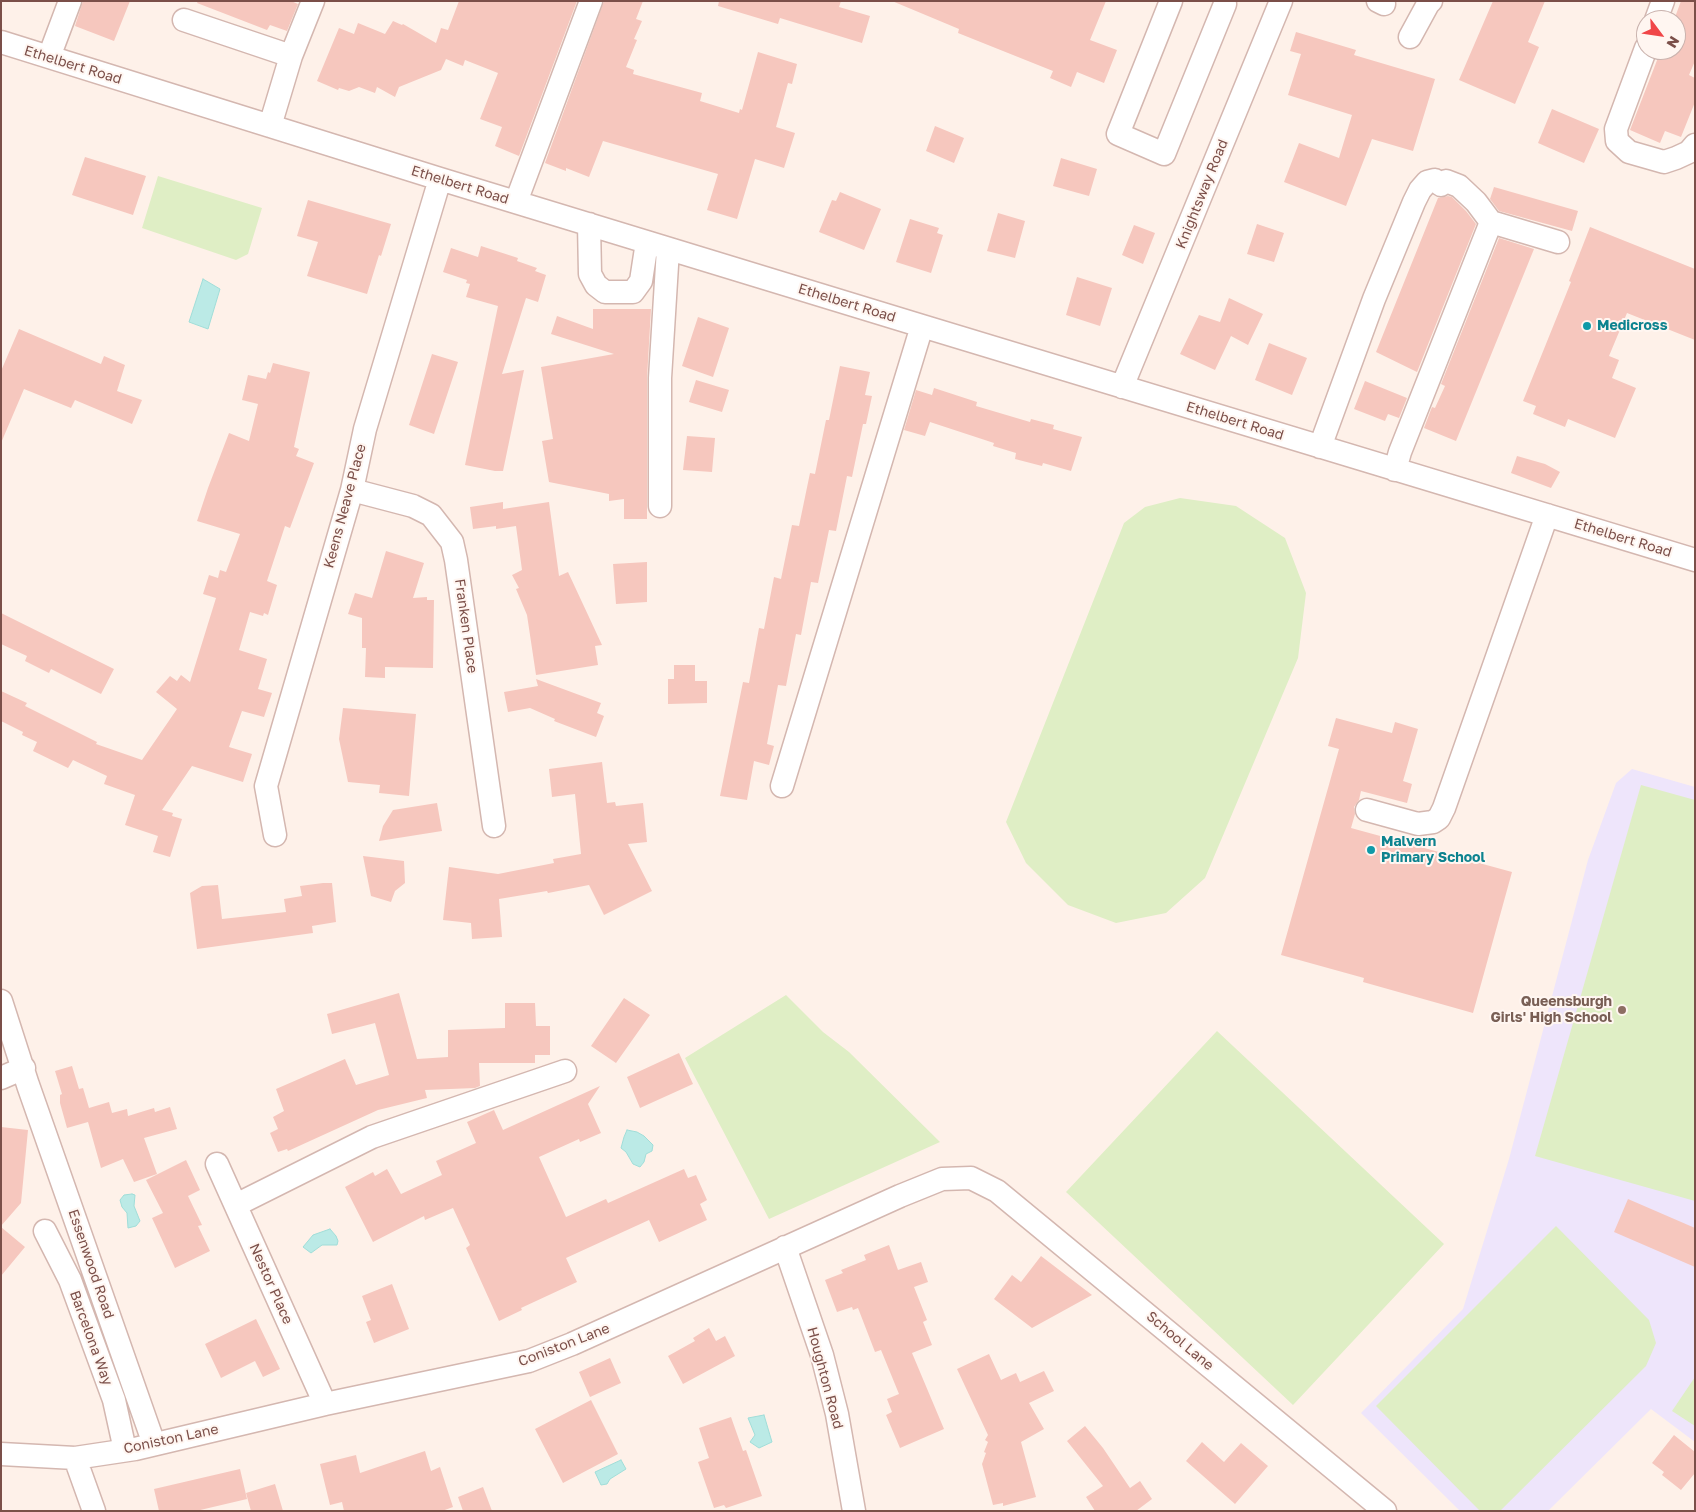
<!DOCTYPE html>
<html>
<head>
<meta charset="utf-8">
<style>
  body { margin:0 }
  #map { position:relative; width:1696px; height:1512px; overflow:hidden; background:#fef1e9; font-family:"Golos Text",sans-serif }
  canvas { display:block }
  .frame { position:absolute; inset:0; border:2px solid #7b4f49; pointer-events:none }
  .north { position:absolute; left:1636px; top:10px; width:50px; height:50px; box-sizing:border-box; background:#fff6f1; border:1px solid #cab3ae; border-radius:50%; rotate:121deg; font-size:14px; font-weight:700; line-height:20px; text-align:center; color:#7b4f49 }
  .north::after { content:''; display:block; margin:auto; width:18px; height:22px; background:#f04648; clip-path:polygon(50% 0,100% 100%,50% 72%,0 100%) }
</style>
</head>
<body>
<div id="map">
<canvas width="1696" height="1512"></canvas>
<div class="frame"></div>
<div class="north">N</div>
</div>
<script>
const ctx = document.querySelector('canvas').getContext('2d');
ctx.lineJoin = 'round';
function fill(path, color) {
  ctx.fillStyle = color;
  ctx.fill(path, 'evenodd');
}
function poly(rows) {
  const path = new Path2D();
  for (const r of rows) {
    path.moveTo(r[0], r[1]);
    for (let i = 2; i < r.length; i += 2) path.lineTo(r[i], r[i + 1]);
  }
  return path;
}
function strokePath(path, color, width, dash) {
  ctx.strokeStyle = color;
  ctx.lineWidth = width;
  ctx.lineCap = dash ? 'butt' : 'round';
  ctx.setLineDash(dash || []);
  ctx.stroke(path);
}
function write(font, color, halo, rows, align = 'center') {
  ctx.font = font + ' "Golos Text",sans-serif';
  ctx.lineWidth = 4;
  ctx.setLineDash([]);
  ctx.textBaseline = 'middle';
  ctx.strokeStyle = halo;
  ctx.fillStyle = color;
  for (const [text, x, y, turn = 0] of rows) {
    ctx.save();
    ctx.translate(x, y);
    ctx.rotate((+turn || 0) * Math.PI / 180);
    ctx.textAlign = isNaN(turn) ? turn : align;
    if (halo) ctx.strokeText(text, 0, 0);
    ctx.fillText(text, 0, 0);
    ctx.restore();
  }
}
const education = poly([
  [1632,769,1695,787,1695,1442,1651,1409,1548,1511,1460,1511,1361,1413,1463,1309,1509,1159,1588,860,1616,783]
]);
const green = poly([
  [158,176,262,208,248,254,236,260,142,228],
  [1180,498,1236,506,1285,538,1306,593,1298,658,1205,878,1166,913,1116,923,1068,905,1026,863,1006,822,1124,523,1145,507],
  [1641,785,1695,800,1695,1201,1535,1156],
  [786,995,823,1032,849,1052,940,1142,769,1219,685,1058],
  [1217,1031,1444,1244,1293,1405,1066,1192],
  [1556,1226,1649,1320,1656,1343,1646,1366,1500,1511,1480,1511,1376,1406],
  [1695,1377,1695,1426,1672,1411]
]);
const water = poly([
  [203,279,220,289,208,329,189,322,203,279],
  [627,1130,637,1132,644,1136,653,1145,652,1151,646,1154,644,1162,640,1167,633,1164,626,1152,621,1148,624,1137,627,1130],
  [132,1194,135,1195,134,1206,140,1221,136,1226,128,1228,127,1213,122,1207,120,1200,124,1195,132,1194],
  [330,1229,336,1236,338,1241,337,1245,322,1245,311,1253,303,1247,313,1235,330,1229],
  [764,1415,772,1442,759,1448,750,1442,755,1435,748,1418,764,1415],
  [621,1460,626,1469,610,1479,607,1484,601,1485,595,1472,621,1460]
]);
const building = poly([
  [83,1,130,1,114,41,75,26],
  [198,1,291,1,298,4,287,31,270,25,267,30,197,3],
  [459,1,577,1,519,156,495,146,502,127,480,119,498,73,465,60,463,66,446,59,441,70,399,87,395,97,377,87,375,93,359,87,349,91,339,88,338,90,317,81,339,28,354,34,358,23,385,34,393,21,402,25,403,24,436,43,441,28,448,30],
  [604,1,643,1,636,19,642,21,634,39,637,40,626,67,634,70,633,74,702,93,700,101,739,113,740,109,742,110,758,52,797,64,792,84,788,83,776,127,795,133,784,168,755,159,737,219,707,210,718,174,603,141,589,177,566,168,566,171,545,163],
  [719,1,841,1,839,7,870,16,862,43,780,18,778,24,718,6],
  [892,1,1106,1,1090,40,1117,50,1104,83,1077,72,1071,87,1050,78,1053,71,958,33,959,29],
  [1493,1,1545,1,1528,42,1539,47,1515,104,1459,80],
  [1681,1,1695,1,1695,61,1689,75,1695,78,1695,102,1681,137,1665,131,1660,143,1630,130,1661,50,1676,50,1676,20,1674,20],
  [1296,32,1356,50,1354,55,1435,79,1413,151,1372,139,1346,206,1284,182,1299,143,1339,158,1352,115,1288,95,1301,54,1290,51],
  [1552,109,1599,129,1584,163,1538,143],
  [935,126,964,138,954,163,926,151],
  [85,157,146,176,133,215,72,195],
  [1061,158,1097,169,1089,196,1053,186],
  [1494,187,1578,211,1572,231,1499,211,1490,199],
  [840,192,881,209,864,250,819,232,832,200,836,201],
  [1448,196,1452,197,1466,211,1476,224,1417,372,1376,352,1438,198],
  [308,200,391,224,381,256,379,255,367,294,307,276,318,242,297,236],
  [998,213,1025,221,1015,258,987,251],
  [910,219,939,228,937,233,943,235,931,273,896,262],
  [1257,224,1284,233,1274,262,1247,254],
  [1134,225,1155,233,1143,264,1122,255],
  [1590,227,1695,269,1695,340,1627,313,1609,356,1619,360,1612,378,1636,388,1615,438,1568,419,1565,427,1533,414,1536,406,1523,401,1571,282,1569,281],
  [1499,238,1534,249,1456,441,1424,428,1432,407,1435,408,1445,386,1441,384],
  [481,246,518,258,517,261,537,268,535,271,546,275,538,302,526,298,502,374,524,370,503,471,495,471,465,465,498,306,466,297,470,284,466,283,467,280,443,272,451,248,478,257],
  [1077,277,1112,288,1100,326,1066,315],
  [1229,298,1263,314,1248,345,1231,336,1215,370,1180,354,1199,315,1220,322],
  [593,309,651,309,647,378,647,519,624,519,624,499,609,501,609,494,549,482,542,441,553,439,541,367,614,354,551,334,557,316,593,329],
  [698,317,729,328,713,377,682,366],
  [19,329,101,364,104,356,125,365,117,391,142,400,132,424,75,400,71,408,24,389,1,443,1,371],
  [1269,343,1307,358,1292,395,1255,380],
  [432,354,458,362,434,434,409,425],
  [273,363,310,372,294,447,299,449,296,456,314,463,290,528,285,526,267,581,277,585,268,615,264,613,263,616,250,612,239,650,267,659,258,689,272,693,264,717,242,711,229,747,252,754,243,782,192,766,162,810,173,813,172,816,182,819,170,857,153,852,158,836,125,825,135,795,104,784,107,776,73,760,68,768,33,751,37,742,22,735,23,732,1,721,1,691,27,703,25,706,97,742,96,744,142,760,177,709,156,692,170,676,177,681,181,675,190,682,216,598,203,594,209,575,218,578,220,570,226,572,240,534,197,521,208,488,229,433,249,441,258,404,242,400,248,375,266,379,268,372,270,373],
  [840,366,870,372,865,395,872,396,866,424,863,424,852,477,847,476,836,531,829,530,818,583,811,582,801,635,796,634,786,686,778,685,767,744,774,746,769,765,754,761,747,800,720,796,743,682,749,683,759,628,764,629,774,577,781,579,792,525,799,526,810,473,815,474,826,420,829,420],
  [696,380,729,390,722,412,689,402],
  [1365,381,1407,398,1399,418,1388,414,1385,421,1354,409],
  [934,388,977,402,976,406,1030,422,1031,419,1054,425,1053,429,1082,437,1071,471,1043,463,1042,466,1015,459,1016,453,993,446,994,443,930,422,925,436,904,430,916,390,932,395],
  [687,436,715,438,712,472,683,470],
  [1517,456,1545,464,1560,472,1551,488,1511,473],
  [503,502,503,509,549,502,559,576,568,572,602,645,595,646,598,665,536,675,527,615,516,589,519,588,512,575,522,570,516,526,496,529,496,526,473,529,470,507],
  [386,551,424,563,413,598,427,597,427,600,434,600,433,668,385,667,385,678,365,677,366,648,362,648,362,618,348,614,355,593,372,598],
  [647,562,647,602,616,604,613,564],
  [1,613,114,669,101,694,51,669,49,673,25,661,27,656,1,644],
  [674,665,695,665,695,681,707,681,707,703,668,704,668,679,674,679],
  [536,679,601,703,597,713,604,716,596,737,554,721,555,719,530,708,508,712,504,692,538,686],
  [343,708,416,714,409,796,379,793,380,785,348,782,339,739],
  [1336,718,1392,733,1395,722,1418,729,1403,781,1412,784,1407,803,1361,791,1359,800,1354,807,1355,814,1351,828,1512,872,1473,1013,1363,982,1364,978,1281,955,1339,749,1328,746],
  [602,762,607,803,615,802,616,806,643,803,647,842,628,844,652,891,604,915,589,885,548,893,547,891,499,899,502,937,472,939,471,923,443,920,449,867,498,874,554,863,553,859,581,854,575,794,552,797,549,769],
  [437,803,442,831,379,841,383,826,393,810],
  [363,856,404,861,405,883,395,891,391,902,371,896],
  [323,883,332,883,336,922,312,926,313,933,197,949,190,893,202,886,218,885,222,919,286,912,284,899,302,896,300,886],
  [399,993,417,1059,448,1057,448,1030,505,1028,505,1003,535,1003,536,1026,550,1026,550,1055,535,1055,535,1063,479,1063,480,1086,475,1088,425,1090,427,1098,378,1110,288,1151,287,1149,278,1152,270,1133,278,1129,273,1117,284,1111,276,1089,345,1059,356,1085,389,1075,375,1023,332,1034,327,1014],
  [624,998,650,1015,616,1063,591,1046],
  [679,1053,693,1084,640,1108,627,1077],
  [72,1066,79,1089,83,1088,89,1108,109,1102,112,1113,127,1109,128,1116,154,1108,155,1112,170,1107,177,1129,144,1138,157,1174,134,1182,123,1159,101,1168,88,1122,67,1128,60,1103,60,1095,62,1094,55,1071],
  [600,1086,588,1104,601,1133,580,1142,579,1139,539,1157,566,1217,606,1199,608,1203,684,1169,688,1178,696,1175,707,1200,700,1204,707,1220,659,1242,649,1220,566,1258,577,1282,521,1308,522,1310,499,1321,466,1248,470,1245,453,1208,425,1220,424,1216,373,1242,345,1187,373,1172,375,1176,387,1169,401,1194,442,1175,436,1161,476,1143,467,1122,494,1110,503,1130],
  [1,1127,28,1130,21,1203,1,1226],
  [186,1160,200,1190,188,1196,202,1225,198,1226,210,1251,175,1268,152,1218,163,1213,146,1180],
  [1628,1199,1695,1228,1695,1267,1614,1232],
  [1,1227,25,1247,1,1276],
  [889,1245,898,1270,921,1262,928,1282,914,1287,927,1320,923,1322,932,1345,912,1353,944,1429,900,1448,886,1415,892,1412,887,1399,899,1394,881,1350,875,1352,858,1308,853,1310,852,1307,837,1312,825,1280,843,1273,841,1270,866,1260,864,1255],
  [1041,1256,1092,1295,1032,1328,994,1299,1012,1275,1021,1282],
  [392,1284,409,1329,374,1343,366,1322,371,1320,362,1296],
  [256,1319,280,1369,263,1377,255,1361,221,1378,205,1344],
  [709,1328,716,1341,725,1336,735,1356,683,1384,668,1356,695,1341,693,1338],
  [989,1354,1001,1380,1016,1373,1020,1382,1044,1371,1054,1391,1029,1403,1044,1429,1021,1442,1036,1497,1003,1506,1003,1503,993,1505,982,1464,986,1453,984,1452,988,1442,985,1440,988,1435,957,1369],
  [610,1358,621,1383,590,1397,579,1372],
  [591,1400,618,1454,563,1483,535,1429],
  [731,1417,743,1451,746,1450,762,1496,726,1508,724,1505,714,1508,698,1462,709,1458,699,1428],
  [1085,1426,1103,1448,1130,1488,1140,1481,1152,1499,1136,1511,1095,1511,1086,1497,1103,1486,1067,1441],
  [1674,1435,1695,1452,1695,1473,1681,1490,1662,1475,1664,1472,1652,1463],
  [1202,1442,1224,1462,1241,1443,1268,1466,1235,1504,1186,1461],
  [425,1451,431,1471,440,1467,453,1507,442,1511,344,1511,342,1502,330,1505,320,1464,356,1455,360,1473],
  [240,1469,247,1499,196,1511,159,1511,154,1489],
  [275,1484,283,1511,251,1511,246,1493],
  [483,1487,492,1511,463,1511,458,1497]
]);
const minor = poly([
  [1171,1,1118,134,1164,154,1225,4],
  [1378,1,1384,4],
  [184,20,291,56],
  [1656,20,1663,1],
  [1410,37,1428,4,1431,1],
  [1,42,440,179,922,326,1695,560],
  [1646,48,1616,129,1617,141,1629,152,1664,162,1676,158,1689,152,1695,145],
  [49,57,70,1],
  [270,126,291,56,313,1],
  [516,202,591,1],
  [589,224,590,274,596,285,605,292,633,292,641,281,647,242],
  [1122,387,1281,1],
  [1320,447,1374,299,1414,202,1420,190,1427,182,1435,180,1441,185,1446,181,1459,186,1476,202,1491,222],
  [1395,470,1400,452,1491,222,1558,242],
  [352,490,413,506,431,515,452,542,456,560,494,826],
  [660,506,660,378,668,249],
  [782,786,922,326],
  [1367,810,1418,824,1433,822,1439,818,1444,808,1547,515],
  [275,835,266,786,352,490,365,429,440,179],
  [1,1001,28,1085,154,1444],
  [1,1078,24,1068],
  [217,1164,325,1404],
  [236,1205,372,1137,565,1071],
  [45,1231,70,1280,114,1400,125,1450],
  [785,1247,822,1355,837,1414,854,1511],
  [1,1454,75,1458,135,1449,325,1404,529,1361,572,1344,900,1196,942,1179,971,1178,997,1191,1385,1511],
  [75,1458,94,1511]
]);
const markers = [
  [1587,326,5,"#0f9aa8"],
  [1371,850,5,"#0f9aa8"],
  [1622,1010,5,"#8d6e63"]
];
const streetNames = [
  ["Ethelbert Road",73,65,17],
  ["Ethelbert Road",460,185,17],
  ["Knightsway Road",1202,194,-68],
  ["Ethelbert Road",847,303,17],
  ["Ethelbert Road",1235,421,17],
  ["Keens Neave Place",345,506,-75],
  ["Ethelbert Road",1623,538,17],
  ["Franken Place",466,626,82],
  ["Essenwood Road",91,1264,71],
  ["Nestor Place",271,1284,66],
  ["Barcelona Way",91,1338,70],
  ["School Lane",1180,1341,40],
  ["Coniston Lane",564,1345,-21],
  ["Houghton Road",825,1378,75],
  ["Coniston Lane",171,1439,-12]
];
const cultureNames = [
  ["Medicross",1597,326],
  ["Malvern",1381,842],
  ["Primary School",1381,858]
];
const educationNames = [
  ["Queensburgh",1612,1002],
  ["Girls' High School",1612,1018]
];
fill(education, '#eee5fb');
fill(green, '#dfeec5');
fill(water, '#bbeae6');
strokePath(water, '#a0ddd8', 1);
fill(building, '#f6c7be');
strokePath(minor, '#d4b7b0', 25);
strokePath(minor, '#fff', 22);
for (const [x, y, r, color] of markers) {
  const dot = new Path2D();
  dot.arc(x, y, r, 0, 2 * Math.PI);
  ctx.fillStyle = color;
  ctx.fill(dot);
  strokePath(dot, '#fff6f1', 2);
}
write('14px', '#7b4f49', '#fff6f1', streetNames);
write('bold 14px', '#0d838f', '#fff6f1', cultureNames, 'left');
write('bold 14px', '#785e54', '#fff6f1', educationNames, 'right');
</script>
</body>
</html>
